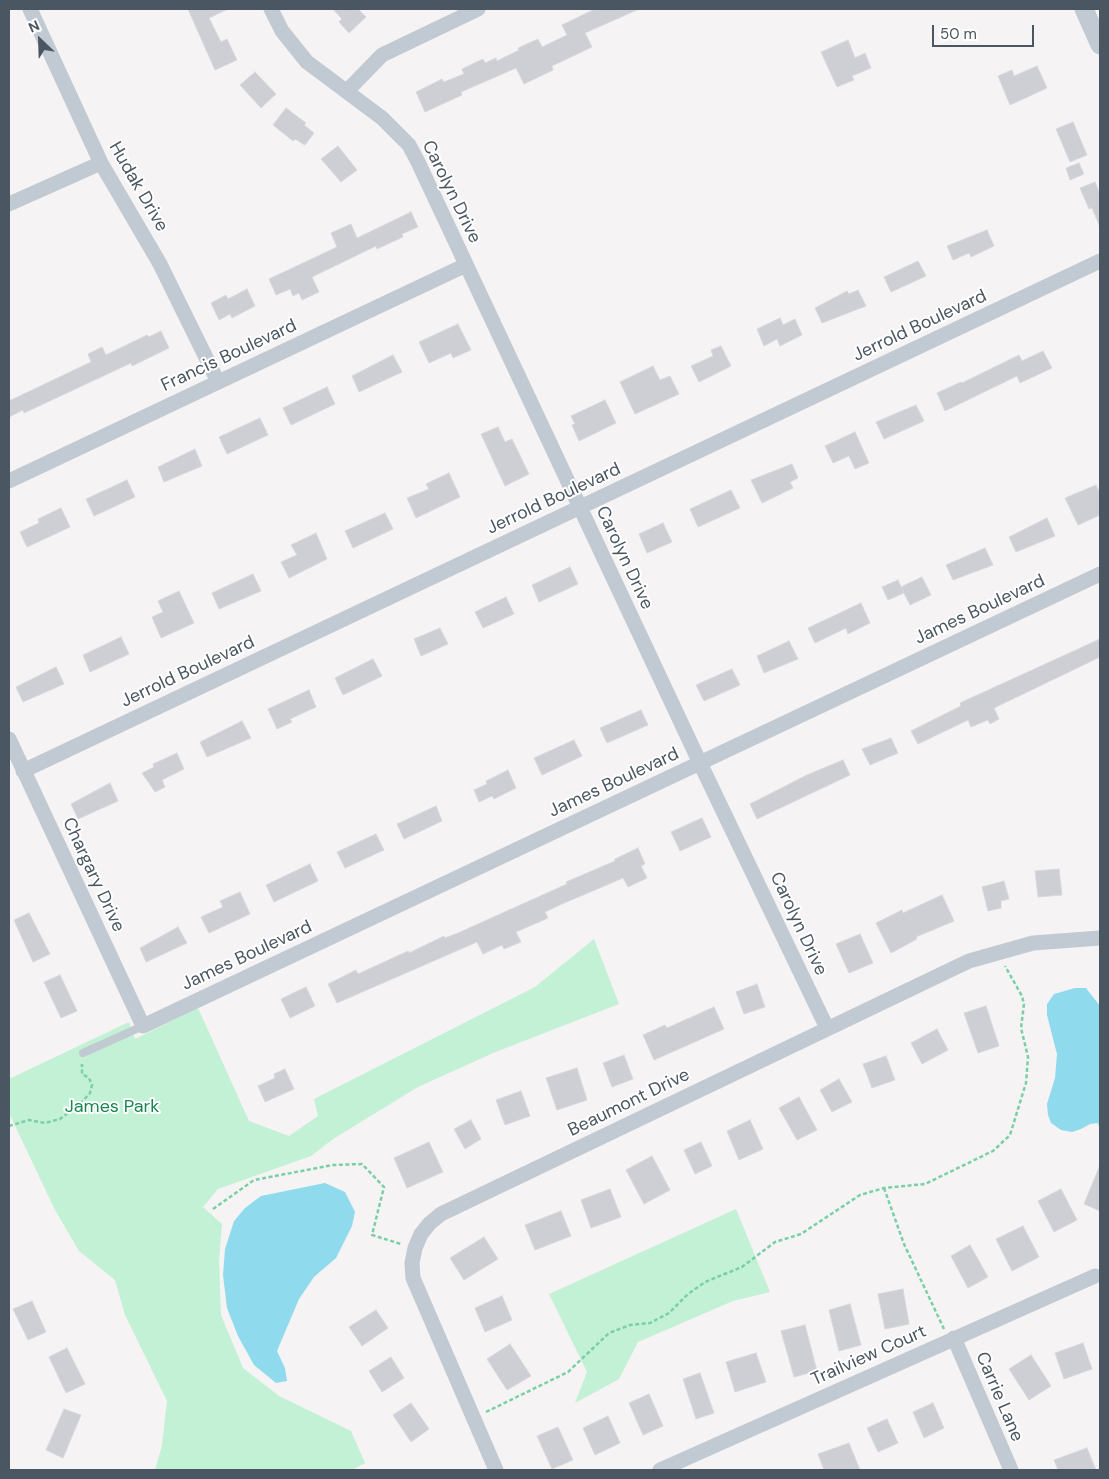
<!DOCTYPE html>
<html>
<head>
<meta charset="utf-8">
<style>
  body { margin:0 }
  #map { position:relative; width:1109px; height:1479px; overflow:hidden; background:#f5f3f3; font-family:"DM Sans",sans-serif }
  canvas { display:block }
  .frame { position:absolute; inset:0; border:10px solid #4a5661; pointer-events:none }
  .north { position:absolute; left:15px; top:15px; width:50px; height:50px; -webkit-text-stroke:4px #fff; paint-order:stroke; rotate:336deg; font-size:14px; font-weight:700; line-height:20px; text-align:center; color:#4a5661 }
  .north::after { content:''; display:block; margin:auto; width:18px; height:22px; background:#4a5661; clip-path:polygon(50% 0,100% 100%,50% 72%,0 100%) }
  .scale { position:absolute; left:932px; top:25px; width:102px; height:22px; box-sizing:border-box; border:2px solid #4a5661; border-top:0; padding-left:6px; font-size:15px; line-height:18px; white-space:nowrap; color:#4a5661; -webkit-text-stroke:4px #fff; paint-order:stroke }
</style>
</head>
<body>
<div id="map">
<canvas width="1109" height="1479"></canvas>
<div class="frame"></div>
<div class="north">N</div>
<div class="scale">50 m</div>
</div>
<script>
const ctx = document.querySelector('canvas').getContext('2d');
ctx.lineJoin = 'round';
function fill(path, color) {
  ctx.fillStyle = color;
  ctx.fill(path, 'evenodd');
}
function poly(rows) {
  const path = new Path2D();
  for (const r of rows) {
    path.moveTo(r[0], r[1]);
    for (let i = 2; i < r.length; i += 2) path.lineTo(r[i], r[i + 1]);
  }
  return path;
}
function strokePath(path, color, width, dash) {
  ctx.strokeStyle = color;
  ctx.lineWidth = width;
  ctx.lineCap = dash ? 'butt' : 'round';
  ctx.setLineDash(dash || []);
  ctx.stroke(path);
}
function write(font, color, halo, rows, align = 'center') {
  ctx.font = font + ' "DM Sans",sans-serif';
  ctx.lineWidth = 4;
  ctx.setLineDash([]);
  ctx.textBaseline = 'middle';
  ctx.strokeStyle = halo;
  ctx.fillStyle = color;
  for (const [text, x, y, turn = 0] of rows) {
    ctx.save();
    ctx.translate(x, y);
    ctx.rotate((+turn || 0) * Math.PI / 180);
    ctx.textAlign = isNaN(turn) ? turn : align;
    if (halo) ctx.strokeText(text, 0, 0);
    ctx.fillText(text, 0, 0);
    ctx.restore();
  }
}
const green = poly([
  [594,939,619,1004,493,1053,418,1087,333,1139,311,1156,218,1189,203,1207,222,1224,219,1261,221,1315,243,1368,279,1396,351,1431,365,1463,352,1470,155,1470,162,1445,167,1401,125,1315,115,1280,79,1251,55,1210,9,1113,9,1079,129,1022,135,1039,198,1008,249,1121,289,1136,318,1116,314,1099,535,987],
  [736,1209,770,1292,733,1301,638,1342,619,1379,575,1403,587,1372,549,1294]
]);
const water = poly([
  [1075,988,1086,988,1100,1006,1100,1131,1098,1123,1090,1124,1081,1129,1072,1132,1061,1130,1051,1123,1048,1115,1047,1104,1055,1078,1057,1054,1047,1015,1047,1004,1054,994],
  [325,1183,345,1192,355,1212,352,1226,336,1258,314,1277,299,1299,277,1351,285,1368,287,1381,276,1383,254,1365,238,1336,227,1308,223,1275,225,1249,234,1221,245,1208,261,1196]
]);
const building = poly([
  [188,9,228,9,209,18,221,42,227,39,237,60,215,70,188,9],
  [333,9,358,9,366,17,349,33,339,22,342,19,333,9],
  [595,9,639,9,585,33,592,47,552,66,553,70,524,84,516,68,461,92,462,95,425,112,416,92,442,79,444,82,464,74,462,69,483,59,485,63,496,58,497,61,519,50,518,48,538,39,542,47,567,35,562,25,595,9],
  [848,40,855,58,865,53,871,68,852,76,854,80,837,87,821,52,848,40],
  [1037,66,1047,88,1010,105,998,76,1012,70,1014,76,1037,66],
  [255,72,276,94,261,108,240,85,255,72],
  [286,108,306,123,304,125,314,133,305,145,295,139,293,141,273,125,286,108],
  [1073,122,1087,155,1070,162,1056,129,1073,122],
  [338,146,357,170,341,182,321,159,338,146],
  [1079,163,1084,174,1070,180,1066,168,1079,163],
  [1095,182,1100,194,1100,227,1092,208,1089,209,1080,188,1095,182],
  [411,212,418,227,402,234,403,237,377,249,376,246,312,277,319,292,302,300,299,293,293,296,290,289,276,295,269,279,337,247,331,233,351,224,357,238,411,212],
  [987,230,994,246,971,257,969,253,953,260,947,246,987,230],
  [918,261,926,276,891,292,884,277,918,261],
  [247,289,255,306,232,318,230,314,219,320,211,303,226,295,228,299,247,289],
  [858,290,866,306,822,323,815,308,847,291,849,294,858,290],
  [780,318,783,325,795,319,802,335,780,346,777,339,764,346,757,329,780,318],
  [458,324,471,350,453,358,451,353,429,363,419,342,458,324],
  [161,331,169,348,132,366,131,363,24,413,23,410,9,417,9,401,91,362,88,354,102,347,106,355,147,335,149,337,161,331],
  [721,346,731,366,699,382,691,366,713,356,711,350,721,346],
  [1043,351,1052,368,1020,383,1017,376,945,411,937,393,961,382,962,383,1019,355,1022,361,1043,351],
  [393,355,402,372,359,392,352,376,393,355],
  [653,366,660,380,670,376,679,394,635,414,620,382,653,366],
  [327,387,335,404,291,425,283,408,327,387],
  [605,400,616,423,579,441,572,425,575,424,571,416,605,400],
  [916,405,924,421,884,439,876,422,916,405],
  [260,418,268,435,227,454,219,437,260,418],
  [498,427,505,442,512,439,529,474,505,486,481,434,498,427],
  [855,432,869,463,855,469,849,456,833,463,825,446,855,432],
  [195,449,202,466,164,482,158,467,195,449],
  [792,464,798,478,790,482,793,488,762,503,751,480,792,464],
  [449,473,460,497,416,518,407,498,429,489,426,484,449,473],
  [127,480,135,497,94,516,86,499,127,480],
  [1096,485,1100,493,1100,515,1078,525,1065,498,1096,485],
  [731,490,740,508,698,527,690,509,731,490],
  [61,508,70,527,27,547,20,532,39,523,38,519,61,508],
  [385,513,393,529,353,548,345,531,385,513],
  [1047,518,1055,536,1016,552,1009,537,1047,518],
  [663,523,672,542,647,553,639,534,663,523],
  [316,533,327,559,289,578,281,562,297,555,291,545,316,533],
  [985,548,993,565,953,580,946,565,985,548],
  [570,567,578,584,539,602,532,585,570,567],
  [253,574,261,591,219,609,212,593,253,574],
  [922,577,931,595,910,605,901,587,922,577],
  [898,580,904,593,888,600,882,587,898,580],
  [179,591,194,623,161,638,152,617,163,612,158,601,179,591],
  [506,597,514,614,483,628,475,612,506,597],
  [861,603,870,623,848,634,846,628,815,643,808,628,861,603],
  [440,628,448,644,421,656,414,639,440,628],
  [121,637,129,654,90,672,83,655,121,637],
  [1100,639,1100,657,994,708,999,719,990,724,988,720,971,727,968,720,918,744,911,731,961,706,960,703,1100,639],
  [789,641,798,659,764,673,757,656,789,641],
  [373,659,382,676,343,695,335,678,373,659],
  [56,667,64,684,23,702,16,687,56,667],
  [732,669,740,685,704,701,696,685,732,669],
  [309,690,316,707,290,719,292,722,277,729,268,709,309,690],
  [641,710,648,725,607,743,600,728,641,710],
  [242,721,251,738,207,757,200,742,242,721],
  [891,738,898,753,870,765,862,749,891,738],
  [574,740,582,756,542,775,534,758,574,740],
  [177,753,184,769,162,780,165,787,155,792,142,773,154,767,153,764,177,753],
  [843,760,850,775,757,819,750,804,807,775,843,760],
  [508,770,516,788,494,799,492,796,479,802,474,790,487,784,486,781,508,770],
  [110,783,118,801,78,819,71,804,110,783],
  [436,806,442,821,404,839,397,824,436,806],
  [702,818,711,837,680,851,671,832,702,818],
  [376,834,384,850,345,868,337,852,376,834],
  [638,848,645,864,641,866,647,878,628,887,623,878,562,904,545,912,548,918,516,932,521,942,504,949,502,945,483,954,477,942,337,1003,328,984,356,970,358,974,408,951,409,953,444,936,445,938,458,933,567,884,566,882,615,861,615,859,638,848],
  [310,864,318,881,274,902,266,885,310,864],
  [1059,869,1062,895,1038,897,1035,871,1059,869],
  [1004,881,1009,899,1001,901,1001,908,988,911,982,887,1004,881],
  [240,892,250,914,209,933,201,917,223,907,220,901,240,892],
  [942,895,954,921,916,937,917,939,891,953,876,923,902,910,903,913,942,895],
  [29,913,50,954,33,962,14,920,29,913],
  [178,927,187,943,146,962,140,948,178,927],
  [860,934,873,963,849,973,836,944,860,934],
  [60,975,77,1011,61,1018,44,982,60,975],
  [757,984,765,1007,744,1014,736,992,757,984],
  [306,987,315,1006,290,1018,281,999,306,987],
  [986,1006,999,1046,978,1053,964,1013,986,1006],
  [714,1007,724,1029,654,1060,643,1035,665,1025,667,1028,714,1007],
  [937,1029,948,1050,922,1064,911,1043,937,1029],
  [624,1055,633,1079,612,1087,603,1063,624,1055],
  [886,1056,895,1080,872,1088,863,1064,886,1056],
  [577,1068,587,1100,557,1110,546,1078,577,1068],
  [285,1069,294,1089,265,1102,258,1086,275,1078,274,1074,285,1069],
  [839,1079,852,1102,832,1112,820,1090,839,1079],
  [521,1091,530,1116,505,1125,496,1100,521,1091],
  [799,1097,817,1130,797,1140,779,1108,799,1097],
  [471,1120,481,1139,465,1149,454,1129,471,1120],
  [750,1120,763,1149,739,1160,727,1131,750,1120],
  [429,1142,443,1172,407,1188,394,1158,429,1142],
  [701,1142,712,1166,695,1174,684,1150,701,1142],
  [652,1156,670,1190,644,1204,626,1170,652,1156],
  [1100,1165,1100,1211,1084,1204,1100,1165],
  [610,1189,621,1217,591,1228,581,1200,610,1189],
  [1061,1189,1077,1220,1054,1232,1038,1201,1061,1189],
  [561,1211,571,1236,535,1250,525,1225,561,1211],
  [1023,1226,1039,1257,1012,1271,996,1239,1023,1226],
  [484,1237,498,1259,464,1280,450,1258,484,1237],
  [970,1245,988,1277,968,1288,951,1256,970,1245],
  [903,1289,909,1324,885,1329,878,1294,903,1289],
  [502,1296,512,1320,485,1332,475,1308,502,1296],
  [32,1301,46,1332,28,1340,13,1309,32,1301],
  [850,1304,861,1345,839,1351,829,1310,850,1304],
  [376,1310,388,1328,362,1346,349,1327,376,1310],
  [805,1325,817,1371,794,1377,781,1331,805,1325],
  [1083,1343,1092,1369,1064,1379,1055,1353,1083,1343],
  [510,1344,531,1376,507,1390,487,1359,510,1344],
  [67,1348,85,1384,66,1393,49,1357,67,1348],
  [756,1353,766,1382,735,1392,726,1362,756,1353],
  [1031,1355,1051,1386,1029,1400,1009,1369,1031,1355],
  [391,1357,404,1378,382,1392,369,1371,391,1357],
  [700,1373,714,1413,696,1419,683,1379,700,1373],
  [649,1394,663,1426,643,1435,629,1403,649,1394],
  [411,1403,429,1429,411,1442,393,1415,411,1403],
  [933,1403,944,1428,924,1438,913,1412,933,1403],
  [64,1409,81,1415,63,1458,46,1450,64,1409],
  [608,1416,620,1443,595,1455,583,1428,608,1416],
  [887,1419,898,1443,878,1452,867,1428,887,1419],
  [558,1427,573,1460,552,1469,537,1436,558,1427],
  [849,1443,860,1470,824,1470,818,1454,849,1443],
  [1087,1448,1096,1470,1058,1470,1054,1460,1087,1448]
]);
const path = poly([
  [9,1126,29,1120,45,1123,60,1119,81,1103,90,1093,92,1085,89,1078,82,1074,82,1064],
  [884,1188,904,1244,944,1329],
  [213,1209,254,1180,333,1165,362,1164,384,1187,372,1235,401,1244],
  [486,1412,568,1372,609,1333,630,1325,650,1323,669,1313,688,1294,705,1282,742,1267,775,1242,801,1234,860,1195,884,1188,925,1184,993,1151,1010,1135,1026,1083,1028,1057,1021,1028,1024,1004,1022,996,1005,966]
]);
const service = poly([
  [83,1053,143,1026]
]);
const minor = poly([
  [30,9,101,163,160,264,218,382],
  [271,9,282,31,307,62,382,118,409,145,418,162,700,763,827,1028],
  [347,91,382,55,478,9],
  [9,204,101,163],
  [9,481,466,265],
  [9,739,143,1026,1100,574],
  [23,771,1100,261],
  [954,1338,1011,1470],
  [496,1470,413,1278,412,1263,415,1248,421,1234,430,1223,441,1214,969,961,1033,943,1100,938],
  [660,1470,1095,1276]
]);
const tertiary = poly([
  [1084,9,1100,45]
]);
const streetNames = [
  ["Hudak Drive",138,187,60],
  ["Carolyn Drive",451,192,64],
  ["Jerrold Boulevard",920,326,-25],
  ["Francis Boulevard",229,356,-25],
  ["Jerrold Boulevard",554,499,-25],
  ["Carolyn Drive",624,558,65],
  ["James Boulevard",980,610,-25],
  ["Jerrold Boulevard",188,672,-25],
  ["James Boulevard",614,783,-25],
  ["Chargary Drive",93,875,65],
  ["Carolyn Drive",798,924,65],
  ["James Boulevard",247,956,-25],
  ["Beaumont Drive",629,1103,-26],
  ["Trailview Court",869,1356,-24],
  ["Carrie Lane",999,1397,67]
];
const parkNames = [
  ["James Park",112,1107]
];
fill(green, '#c3f1d5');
fill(water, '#90daee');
fill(building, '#cdcfd5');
strokePath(building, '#d7d9de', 1);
strokePath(path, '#7ad0a6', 2.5, [4, 2.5]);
strokePath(service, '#c1cad2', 8);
strokePath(minor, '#c1cad2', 15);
strokePath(tertiary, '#c1cad2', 19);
write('18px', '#4a5661', '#fff', streetNames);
write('18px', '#17864f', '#fff', parkNames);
</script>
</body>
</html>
